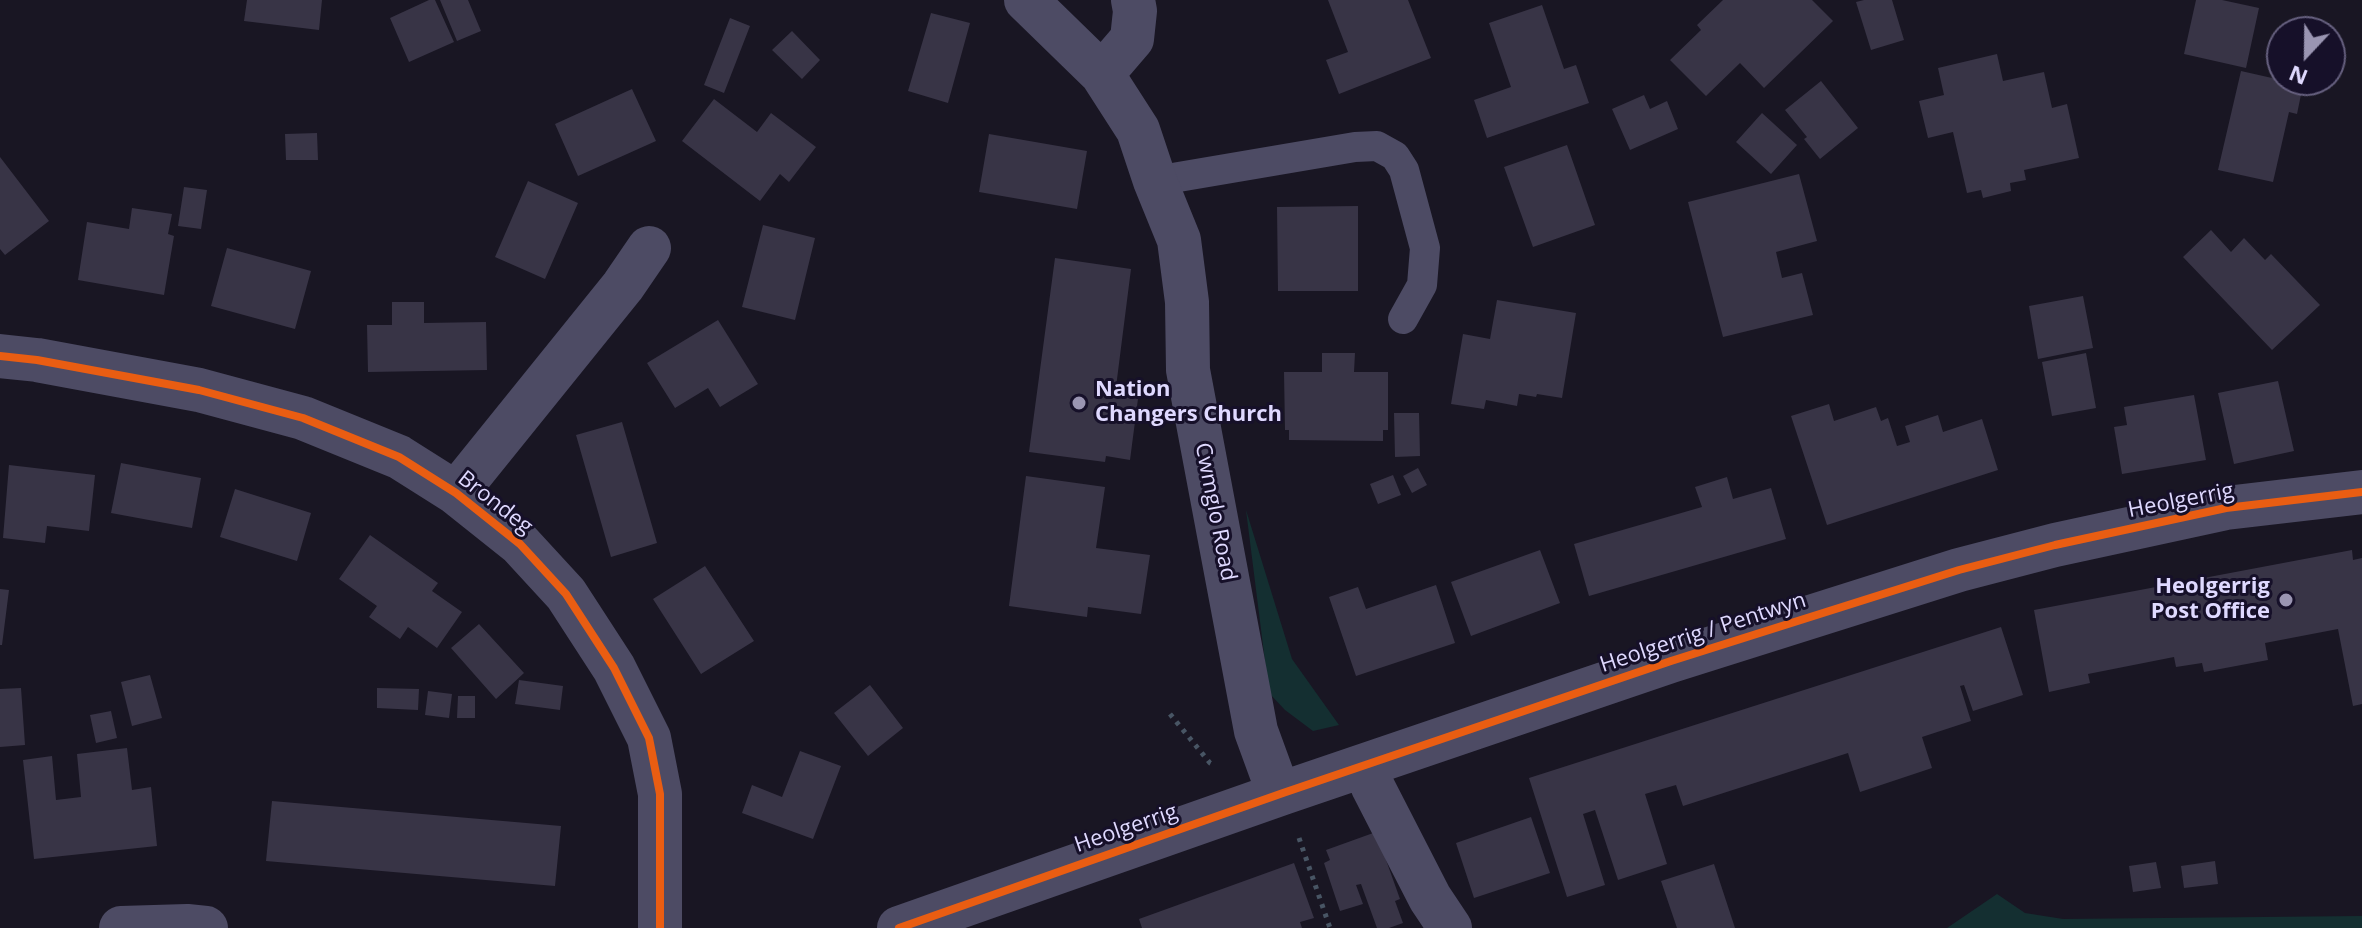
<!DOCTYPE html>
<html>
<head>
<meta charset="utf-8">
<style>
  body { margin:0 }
  #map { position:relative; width:2362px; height:928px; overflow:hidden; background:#191623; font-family:"Open Sans",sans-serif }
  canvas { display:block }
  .north { position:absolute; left:2266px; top:16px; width:80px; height:80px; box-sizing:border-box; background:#161029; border:2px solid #66607f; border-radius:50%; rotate:202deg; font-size:22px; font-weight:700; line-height:32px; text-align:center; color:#dfd9ff }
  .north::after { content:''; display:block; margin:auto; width:28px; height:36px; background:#9a95b2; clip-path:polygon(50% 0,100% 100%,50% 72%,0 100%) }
</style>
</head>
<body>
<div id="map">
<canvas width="2362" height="928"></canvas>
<div class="north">N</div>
</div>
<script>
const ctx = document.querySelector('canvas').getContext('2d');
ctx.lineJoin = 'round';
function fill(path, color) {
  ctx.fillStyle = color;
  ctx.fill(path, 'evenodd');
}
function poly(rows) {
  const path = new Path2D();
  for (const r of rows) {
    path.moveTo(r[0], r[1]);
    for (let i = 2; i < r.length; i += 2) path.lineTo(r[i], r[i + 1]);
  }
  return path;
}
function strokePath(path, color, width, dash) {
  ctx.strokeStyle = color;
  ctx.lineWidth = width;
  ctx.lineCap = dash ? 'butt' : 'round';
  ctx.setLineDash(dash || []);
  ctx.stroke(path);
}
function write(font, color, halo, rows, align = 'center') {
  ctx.font = font + ' "Open Sans",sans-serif';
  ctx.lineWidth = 6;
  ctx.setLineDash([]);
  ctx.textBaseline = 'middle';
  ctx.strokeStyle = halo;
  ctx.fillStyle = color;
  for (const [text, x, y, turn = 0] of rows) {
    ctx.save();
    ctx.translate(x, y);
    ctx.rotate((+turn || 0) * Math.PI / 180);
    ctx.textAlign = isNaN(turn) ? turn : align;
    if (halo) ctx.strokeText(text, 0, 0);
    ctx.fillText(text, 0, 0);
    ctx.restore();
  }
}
const green = poly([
  [1246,510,1292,659,1339,725,1313,731,1285,710,1269,693],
  [1997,894,2025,913,2063,919,2362,916,2362,928,1947,928]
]);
const building = poly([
  [247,0,322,0,319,30,244,21],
  [429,0,435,0,454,42,409,62,390,18],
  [440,0,468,0,481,31,457,41],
  [1328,0,1408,0,1431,58,1339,94,1326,60,1348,52],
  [1723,0,1812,0,1833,21,1764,88,1740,63,1706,96,1670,60,1701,30,1697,25],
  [1864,0,1892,0,1904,40,1871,50,1856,2],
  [2196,0,2222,0,2259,8,2246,68,2184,54],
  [1542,5,1564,69,1576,65,1589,103,1487,138,1474,100,1511,87,1489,23],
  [931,13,970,23,948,103,908,91],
  [730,18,750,26,724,93,704,85],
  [792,31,820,60,802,79,772,50],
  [1997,54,2003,81,2044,72,2052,108,2067,104,2079,158,2024,170,2026,180,2010,183,2011,191,1983,198,1981,190,1967,193,1953,132,1928,138,1919,101,1944,95,1938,68],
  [2241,71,2303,85,2297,114,2289,112,2273,182,2218,170],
  [1821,81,1858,128,1820,159,1804,139,1807,137,1785,110],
  [632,89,656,141,578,176,555,124],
  [1644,95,1650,109,1667,101,1678,129,1630,150,1612,109],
  [714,99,757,132,771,113,816,147,789,182,780,174,760,201,682,141],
  [1762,113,1797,145,1771,174,1736,142],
  [317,133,318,160,286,160,285,134],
  [989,134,1087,151,1077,209,979,192],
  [1567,145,1595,225,1533,247,1504,167],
  [0,157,49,221,5,255,0,249],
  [1799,174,1817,241,1776,252,1782,278,1802,273,1813,315,1723,337,1688,202],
  [528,181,578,203,545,279,495,257],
  [184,187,207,190,201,229,178,226],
  [1358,206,1358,291,1278,291,1277,207],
  [132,208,172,214,168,234,174,236,164,295,78,280,87,222,129,229],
  [763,225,815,238,795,320,742,307],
  [2211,230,2231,252,2244,238,2265,260,2271,254,2320,305,2272,350,2183,257],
  [227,248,311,271,295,329,211,306],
  [1055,258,1131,269,1116,387,1139,391,1130,460,1106,456,1105,462,1029,452],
  [2083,296,2093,348,2038,359,2029,306],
  [1497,300,1576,313,1562,398,1537,394,1536,397,1519,394,1517,406,1486,400,1484,409,1451,404,1463,334,1490,339],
  [392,302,424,302,424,323,486,322,487,370,368,372,367,325,392,325],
  [718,320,758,384,720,407,708,388,675,408,647,363],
  [1322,353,1355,353,1354,372,1388,372,1388,430,1383,430,1383,441,1289,440,1289,430,1285,430,1284,372,1322,372],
  [2086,353,2096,408,2052,416,2042,362],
  [2278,381,2294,451,2234,464,2218,393],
  [2194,395,2206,460,2122,474,2114,427,2127,425,2124,407],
  [1829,404,1834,421,1876,407,1881,421,1888,418,1897,446,1910,442,1905,426,1938,415,1943,432,1982,419,1998,470,1827,525,1791,416],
  [1394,413,1419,413,1420,456,1395,457],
  [622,422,657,543,611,557,576,435],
  [121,463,201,478,192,528,111,513],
  [9,465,95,475,89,531,47,526,45,543,3,538],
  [1418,468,1427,485,1412,493,1403,476],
  [1393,475,1401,495,1378,504,1370,484],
  [1026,476,1105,487,1096,548,1150,555,1141,614,1088,607,1087,617,1009,606],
  [1727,477,1733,499,1771,488,1786,539,1589,596,1574,544,1702,507,1695,487],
  [235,489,311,513,297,561,220,537],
  [370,535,438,583,432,591,462,612,437,648,408,627,400,639,369,617,377,606,339,579],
  [1540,550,1560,603,1471,636,1451,582],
  [2352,550,2353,560,2362,558,2362,704,2353,706,2338,629,2265,643,2268,660,2204,672,2202,663,2176,667,2174,657,2088,674,2090,683,2049,692,2034,610],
  [705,566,754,641,701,674,653,599],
  [1436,585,1455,643,1356,676,1329,597,1358,587,1366,609],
  [0,589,9,590,2,645,0,645],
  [479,624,524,673,496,699,451,648],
  [2001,627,2023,695,1973,711,1964,685,1960,686,1971,721,1922,737,1932,768,1860,792,1848,753,1683,806,1676,785,1645,794,1667,864,1618,880,1595,810,1583,814,1605,885,1567,897,1529,778],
  [150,675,162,718,132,726,121,682],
  [519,680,563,686,560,710,515,704],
  [870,685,903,728,868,756,834,713],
  [21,688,25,745,0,747,0,689],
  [377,688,419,689,418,710,377,708],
  [428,691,452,694,449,718,425,715],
  [458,696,475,696,475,718,457,718],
  [111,711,117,738,96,743,90,715],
  [127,748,132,790,151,787,157,846,34,859,23,760,52,756,56,800,81,797,77,754],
  [800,751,841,766,813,839,742,813,752,785,782,797],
  [272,801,561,826,555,886,266,861],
  [1531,817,1550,873,1474,898,1456,843],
  [1376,832,1400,899,1395,901,1403,923,1389,928,1377,928,1361,884,1356,885,1363,904,1340,911,1324,863,1330,860,1326,850],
  [2215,861,2218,884,2184,888,2181,866],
  [2156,862,2161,888,2133,892,2129,866],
  [1294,863,1314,918,1300,922,1302,928,1142,928,1139,919],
  [1714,864,1735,928,1677,928,1661,881]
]);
const path = poly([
  [1170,714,1210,763,1216,766],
  [1299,838,1330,928]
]);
const lane = poly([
  [1155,181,1355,147,1377,146,1395,156,1404,170,1425,248,1422,285,1403,319]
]);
const street = poly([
  [1026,0,1102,74],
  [1133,0,1135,11,1132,39,1102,74,1138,130,1155,181,1179,240,1187,302,1188,370,1256,731,1279,794],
  [0,356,37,360,199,390,303,418,399,457,456,493,520,544,566,594,614,668,649,738,660,794,660,928],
  [456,493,623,286,649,248],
  [1365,767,1373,787,1430,898,1450,928],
  [121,928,187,926,206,928],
  [899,928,1283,793,1671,661,1959,570,2055,545,2226,508,2362,492]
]);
const cycleway = poly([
  [0,356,37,360,199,390,303,418,399,457,456,493,520,544,566,594,614,668,649,738,660,794,660,928],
  [899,928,1283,793,1671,661,1959,570,2055,545,2226,508,2362,492]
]);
const markers = [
  [1079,403,8,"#9a95b2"],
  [2286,600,8,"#9a95b2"]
];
const poiNames = [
  ["Nation",1095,390],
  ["Changers Church",1095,415],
  ["Heolgerrig",2270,587,"right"],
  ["Post Office",2270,612,"right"]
];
const streetNames = [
  ["Heolgerrig",2181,501,-11],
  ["Brondeg",495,503,38],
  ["Cwmglo Road",1215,512,79],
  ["Heolgerrig / Pentwyn",1703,633,-18],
  ["Heolgerrig",1126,829,-19]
];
fill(green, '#142f31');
fill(building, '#383446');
strokePath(path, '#485564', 5, [4, 6]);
strokePath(lane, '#4d4b64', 30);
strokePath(street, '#4d4b64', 44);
strokePath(cycleway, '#e95d12', 8);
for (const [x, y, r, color] of markers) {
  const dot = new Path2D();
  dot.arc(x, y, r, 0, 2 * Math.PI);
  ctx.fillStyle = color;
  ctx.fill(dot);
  strokePath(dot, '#161029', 3);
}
write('bold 22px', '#dfd9ff', '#161029', poiNames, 'left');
write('22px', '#dfd9ff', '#161029', streetNames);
</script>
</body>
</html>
